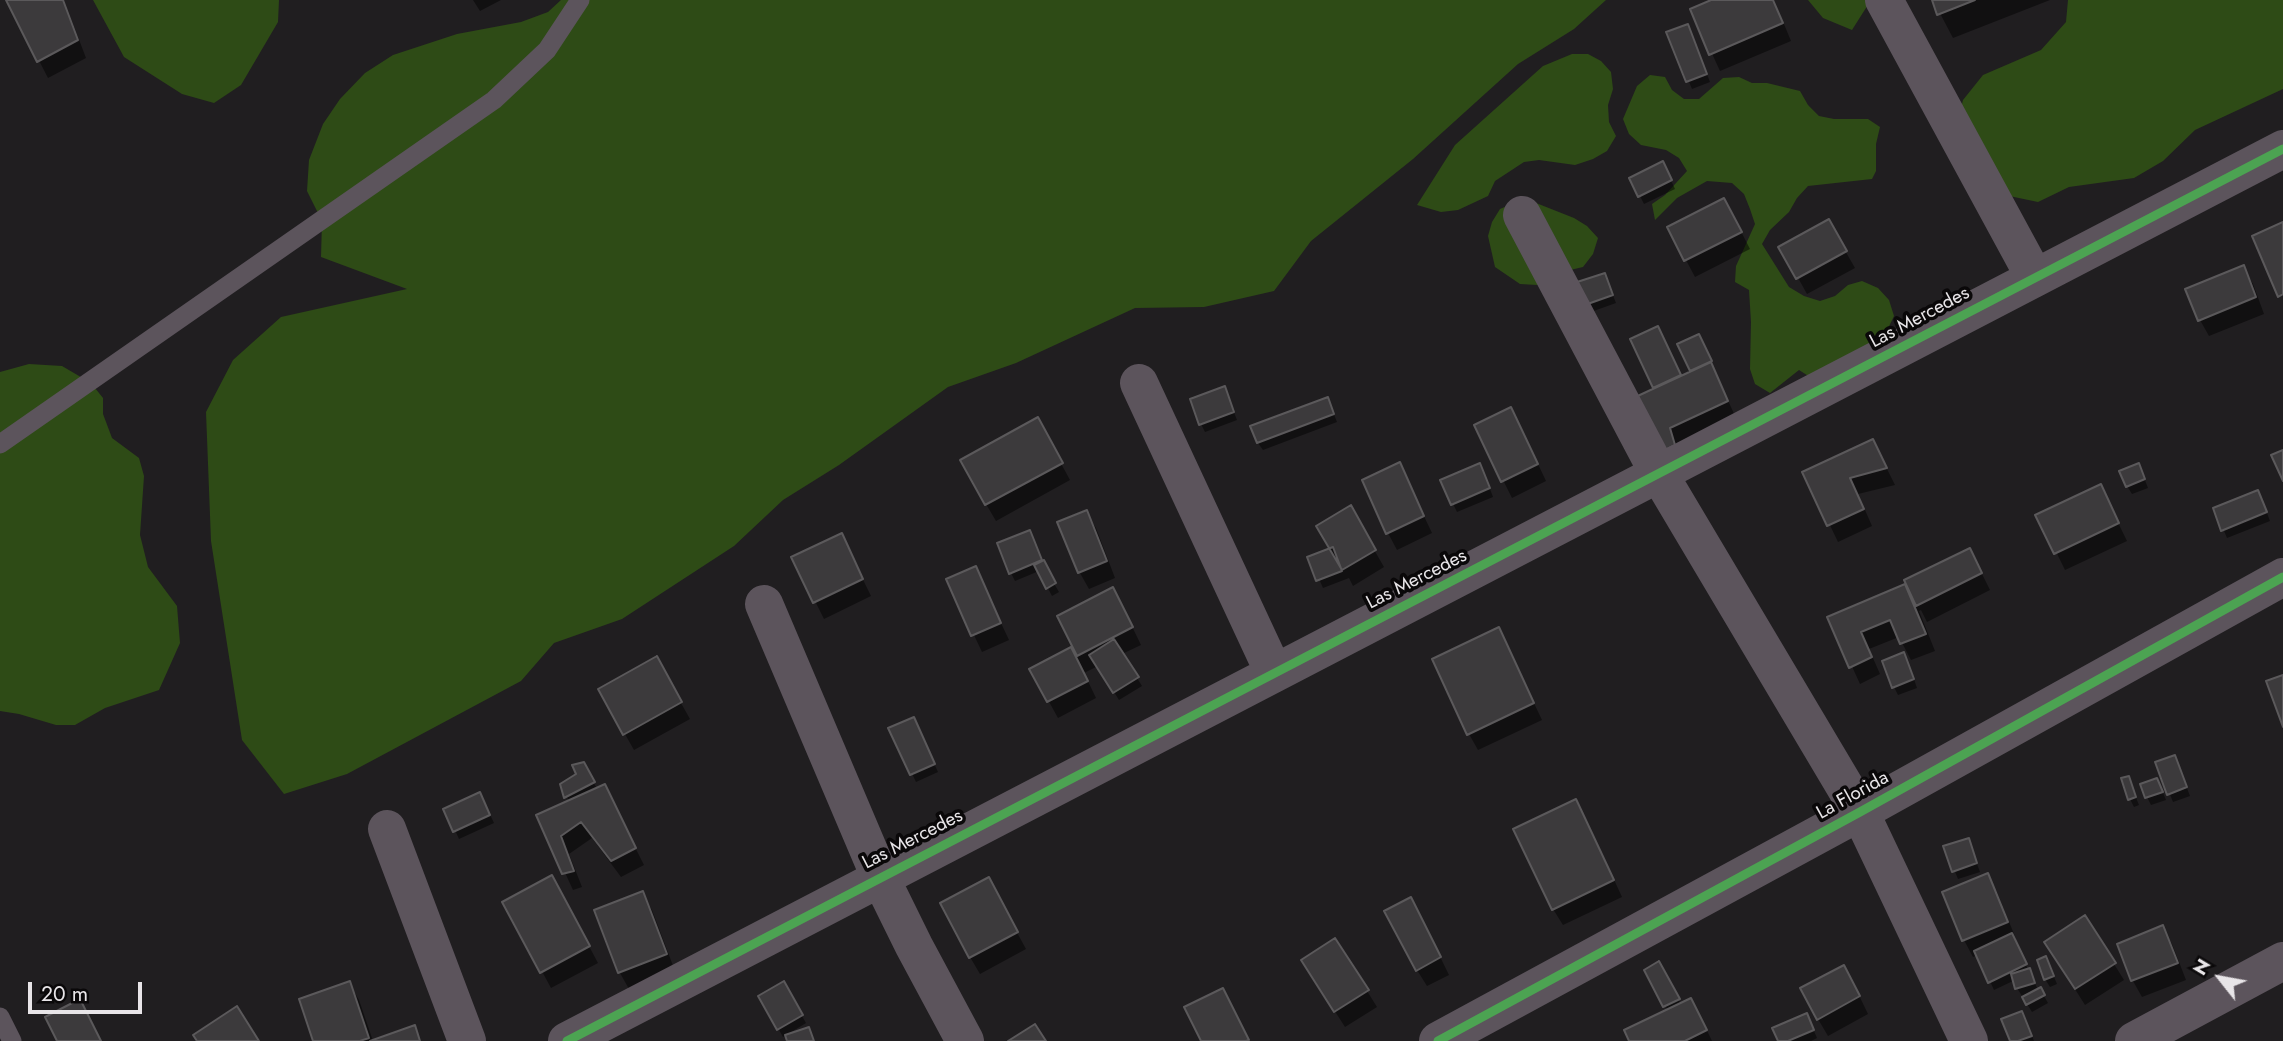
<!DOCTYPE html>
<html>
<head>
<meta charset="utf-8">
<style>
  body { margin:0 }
  #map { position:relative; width:2283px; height:1041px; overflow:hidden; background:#201e20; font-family:Jost,sans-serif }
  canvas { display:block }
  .north { position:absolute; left:2185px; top:943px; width:70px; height:70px; -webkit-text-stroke:5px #0a0809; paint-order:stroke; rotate:301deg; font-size:19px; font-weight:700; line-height:28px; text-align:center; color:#e8e5e8 }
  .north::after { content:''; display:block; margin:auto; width:24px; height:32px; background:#e8e5e8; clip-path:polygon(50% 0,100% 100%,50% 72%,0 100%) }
  .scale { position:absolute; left:28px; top:982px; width:114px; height:32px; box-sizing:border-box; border:4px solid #e8e5e8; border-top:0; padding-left:9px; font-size:21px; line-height:24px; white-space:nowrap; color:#e8e5e8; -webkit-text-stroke:5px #0a0809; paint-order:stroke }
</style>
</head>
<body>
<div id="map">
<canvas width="2283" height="1041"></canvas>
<div class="north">N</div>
<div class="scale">20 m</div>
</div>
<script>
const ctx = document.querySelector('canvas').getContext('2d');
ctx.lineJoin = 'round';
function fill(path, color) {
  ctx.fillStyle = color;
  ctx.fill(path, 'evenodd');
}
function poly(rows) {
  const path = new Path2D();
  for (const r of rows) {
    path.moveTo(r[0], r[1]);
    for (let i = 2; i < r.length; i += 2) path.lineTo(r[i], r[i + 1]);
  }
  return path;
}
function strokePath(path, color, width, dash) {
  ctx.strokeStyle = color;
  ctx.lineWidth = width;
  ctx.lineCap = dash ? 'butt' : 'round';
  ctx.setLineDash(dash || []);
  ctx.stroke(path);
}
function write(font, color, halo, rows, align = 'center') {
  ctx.font = font + ' Jost,sans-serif';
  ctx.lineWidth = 7;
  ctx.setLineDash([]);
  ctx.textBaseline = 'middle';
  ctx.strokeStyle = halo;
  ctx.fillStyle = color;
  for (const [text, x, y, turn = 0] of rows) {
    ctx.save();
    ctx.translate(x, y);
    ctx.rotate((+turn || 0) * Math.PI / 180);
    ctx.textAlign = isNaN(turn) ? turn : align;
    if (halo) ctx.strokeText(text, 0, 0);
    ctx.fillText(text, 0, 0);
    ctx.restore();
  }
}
const forest = poly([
  [93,0,279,0,278,22,241,85,214,103,182,94,124,57],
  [561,0,1606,0,1574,29,1518,64,1413,159,1311,241,1274,291,1204,307,1135,308,1016,363,948,387,839,465,783,500,734,546,622,619,554,643,521,681,347,774,284,794,242,740,211,541,206,412,233,360,281,317,407,289,321,257,322,221,307,191,309,160,323,124,340,99,365,73,393,55,457,34,521,22,548,12],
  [1808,0,1871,0,1852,30,1823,18],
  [2068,0,2283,0,2283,89,2195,130,2163,161,2134,178,2069,187,2038,202,1971,188,1955,131,1963,100,1983,75,2041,50,2066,22],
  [1572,54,1588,54,1601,61,1611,72,1613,89,1608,105,1609,122,1616,136,1607,151,1593,159,1575,165,1539,160,1524,162,1495,181,1488,196,1458,210,1441,212,1417,205,1455,145,1543,66],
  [1650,75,1665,77,1672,90,1684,99,1699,99,1723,78,1739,77,1752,83,1767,83,1800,91,1808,105,1819,116,1834,119,1868,119,1880,127,1876,144,1876,171,1872,179,1808,186,1797,198,1789,212,1770,230,1762,244,1789,287,1804,296,1820,301,1835,296,1848,285,1862,281,1878,288,1889,300,1894,316,1880,345,1813,379,1799,370,1770,393,1755,384,1750,369,1751,322,1749,290,1735,282,1736,266,1755,224,1750,209,1744,194,1732,183,1707,181,1677,198,1655,220,1652,204,1665,195,1687,171,1679,158,1666,150,1641,145,1629,134,1623,119,1637,86],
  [1531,201,1574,218,1587,226,1598,238,1593,254,1583,267,1549,275,1537,285,1520,284,1495,267,1488,236,1492,222,1500,209,1516,202],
  [29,364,62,366,91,383,103,398,103,414,112,438,139,458,144,476,140,535,148,567,177,606,180,643,159,690,105,708,75,725,56,725,19,714,0,711,0,372]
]);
const shadow = poly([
  [8,0,64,0,86,58,48,78],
  [473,0,501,0,480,11],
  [1716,0,1774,0,1791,41,1720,71,1692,10],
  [1933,0,2050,0,1953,38],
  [1669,33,1691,34,1710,82,1692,89],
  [1667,172,1675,189,1644,204,1640,196],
  [1733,216,1750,249,1695,277,1669,228],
  [1828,221,1855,268,1807,294,1781,247],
  [2243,267,2253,284,2264,314,2209,336,2200,320],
  [1608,283,1616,303,1588,313,1576,284],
  [1658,328,1682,377,1692,372,1679,345,1702,344,1736,418,1666,471,1656,389,1633,340],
  [1224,388,1237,420,1205,432,1201,424],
  [1331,407,1337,422,1263,450,1258,443],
  [1476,426,1520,426,1546,481,1512,498],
  [1046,436,1070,480,996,521,986,504],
  [1873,441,1895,485,1858,494,1872,526,1838,542,1805,473],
  [1399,464,1432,533,1397,550,1388,533],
  [2139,465,2148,488,2132,494,2127,486],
  [1484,473,1493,497,1457,512,1442,481],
  [2100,486,2127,541,2065,570,2038,515],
  [2262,500,2270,521,2227,538,2215,509],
  [1350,508,1384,567,1353,586,1349,578,1323,588,1310,558,1331,549],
  [1086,512,1096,528,1115,578,1089,589,1080,573,1060,523],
  [1030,532,1046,570,1059,592,1052,596,1039,571,1015,581,1011,573],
  [841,535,871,596,824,619,793,557],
  [1978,566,1990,590,1927,622,1921,610,1919,611,1935,651,1911,660,1899,637,1869,649,1880,674,1860,684,1830,618,1907,584],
  [975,568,1009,640,982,652,948,580],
  [1122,606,1141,645,1122,654,1142,686,1119,700,1098,666,1084,673,1096,698,1058,718,1031,669,1074,647],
  [1499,630,1542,720,1478,750,1469,734],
  [656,659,690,719,634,750,600,690],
  [1908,662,1917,688,1898,695,1894,687],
  [917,727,938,772,916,782,891,729],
  [2175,757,2190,796,2173,802,2158,764],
  [584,764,597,789,604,786,644,865,621,877,592,838,569,854,582,887,573,890,539,816,569,802,562,785,578,775],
  [2128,778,2139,805,2134,807,2130,799],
  [2161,788,2166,800,2151,805,2147,797],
  [484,802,494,823,459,839,446,810],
  [1585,817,1622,897,1563,925,1553,909],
  [1968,840,1980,872,1958,879,1945,847],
  [1987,876,1997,892,2016,939,2014,940,2038,990,2040,989,2048,1003,2032,1012,2017,988,2015,980,1994,990,1978,955,1973,957,1964,940,1945,893],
  [642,893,652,910,675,971,629,989,620,973,597,911],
  [561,894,598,963,551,988,505,903],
  [997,896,1026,949,980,974,970,957],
  [1420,916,1449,975,1427,986,1417,970],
  [2162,928,2172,944,2186,980,2142,997,2133,981,2119,945],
  [2046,958,2057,984,2050,987,2045,979],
  [2056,959,2114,964,2124,980,2085,1005],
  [1659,963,1681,1004,1700,1016,1712,1041,1631,1041,1668,1011,1646,970],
  [1313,977,1367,991,1377,1007,1345,1027],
  [349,983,359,1000,373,1041,315,1041],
  [1853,983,1868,1014,1828,1036,1818,1019],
  [784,984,806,1023,788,1034,789,1035,809,1029,815,1041,789,1041,787,1035,783,1037,760,996],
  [2022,1013,2026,1021,2034,1041,2011,1041],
  [1807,1015,1817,1038,1811,1041,1780,1041]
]);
const building = poly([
  [6,0,63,0,78,40,37,62,6,0],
  [1711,0,1773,0,1783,23,1709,55,1690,9,1711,0],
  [1932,0,1975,0,1937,15,1932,0],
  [1688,24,1707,74,1686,82,1666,32,1688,24],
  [1663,161,1672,180,1638,197,1629,178,1663,161],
  [1724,198,1742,232,1684,261,1667,227,1724,198],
  [1829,219,1847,251,1796,279,1778,247,1829,219],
  [2283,222,2283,294,2278,297,2252,236,2283,222],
  [2244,265,2256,297,2198,321,2185,289,2244,265],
  [1605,273,1613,295,1582,306,1574,283,1605,273],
  [1658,326,1681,375,1653,388,1630,339,1658,326],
  [1699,334,1712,361,1690,371,1677,344,1699,334],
  [1711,362,1728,401,1670,428,1675,445,1655,455,1629,400,1711,362],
  [1225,386,1234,412,1199,425,1190,399,1225,386],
  [1328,397,1334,414,1257,443,1250,426,1328,397],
  [1511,407,1538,464,1501,482,1474,425,1511,407],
  [1038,417,1063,463,985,505,960,460,1038,417],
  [1873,439,1887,468,1850,478,1864,509,1827,526,1802,472,1873,439],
  [2283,450,2283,481,2271,455,2283,450],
  [1400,462,1424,516,1386,534,1362,480,1400,462],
  [1480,463,1490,488,1451,505,1440,480,1480,463],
  [2139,463,2145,479,2126,487,2119,471,2139,463],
  [2101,484,2119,523,2054,554,2035,515,2101,484],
  [2258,490,2267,512,2221,531,2213,508,2258,490],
  [1351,505,1376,550,1342,570,1316,526,1351,505],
  [1087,510,1107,561,1078,573,1057,522,1087,510],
  [1030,530,1042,560,1009,574,997,543,1030,530],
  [842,533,863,579,813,603,791,557,842,533],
  [1333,547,1342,571,1316,581,1307,557,1333,547],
  [1970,548,1982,573,1916,606,1904,580,1970,548],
  [1044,560,1056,583,1046,589,1034,565,1044,560],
  [976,566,1001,623,971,636,946,579,976,566],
  [1905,584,1926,634,1900,644,1890,620,1861,632,1872,657,1849,668,1827,617,1905,584],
  [1113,587,1133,627,1077,656,1057,616,1113,587],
  [1499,627,1534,703,1467,735,1432,659,1499,627],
  [1114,639,1139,677,1113,693,1089,655,1114,639],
  [1071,647,1088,681,1047,702,1029,669,1071,647],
  [1904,652,1914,679,1892,688,1882,661,1904,652],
  [657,656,682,702,623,735,598,689,657,656],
  [2283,675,2283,727,2266,681,2283,675],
  [914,717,935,764,910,775,888,728,914,717],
  [2175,755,2187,787,2167,795,2155,762,2175,755],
  [584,762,595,782,564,798,560,784,576,774,572,765,584,762],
  [2129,776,2136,797,2128,800,2121,778,2129,776],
  [2157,778,2163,792,2145,798,2140,784,2157,778],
  [605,784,636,848,611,861,581,822,561,836,574,871,562,874,536,815,605,784],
  [480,792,490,815,453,832,443,809,480,792],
  [1576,799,1614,880,1552,910,1513,829,1576,799],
  [1969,838,1977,863,1952,872,1943,846,1969,838],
  [1988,873,2008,922,1962,941,1942,892,1988,873],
  [552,875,590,946,540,973,502,902,552,875],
  [989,877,1018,932,969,958,940,903,989,877],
  [643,891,667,954,618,973,594,910,643,891],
  [1411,897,1441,957,1416,971,1384,911,1411,897],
  [2085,915,2116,963,2075,989,2044,942,2085,915],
  [2163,925,2178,963,2131,981,2117,944,2163,925],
  [2012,933,2027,964,1988,983,1974,951,2012,933],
  [1335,938,1369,990,1334,1012,1301,960,1335,938],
  [2046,956,2054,976,2044,980,2037,960,2046,956],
  [1659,961,1680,999,1663,1007,1644,970,1659,961],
  [1844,965,1860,996,1817,1020,1800,988,1844,965],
  [2030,968,2035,983,2015,989,2011,974,2030,968],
  [350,981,369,1038,360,1041,313,1041,299,999,350,981],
  [784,981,803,1015,777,1030,758,996,784,981],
  [2041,987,2045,995,2026,1005,2022,997,2041,987],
  [1223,988,1249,1040,1246,1041,1201,1041,1184,1007,1223,988],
  [1691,998,1707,1030,1685,1041,1629,1041,1624,1030,1691,998],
  [80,999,101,1041,57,1041,45,1017,80,999],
  [237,1006,259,1041,197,1041,193,1035,237,1006],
  [2022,1011,2032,1036,2018,1041,2010,1041,2001,1019,2022,1011],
  [1807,1013,1814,1030,1788,1041,1778,1041,1772,1028,1807,1013],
  [1035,1024,1046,1041,1008,1041,1035,1024],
  [415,1025,420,1041,370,1041,415,1025],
  [809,1027,814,1041,787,1041,785,1035,809,1027]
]);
const lane = poly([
  [0,444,494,100,547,50,580,0],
  [0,1017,12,1041]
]);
const street = poly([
  [1884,0,2035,278],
  [1522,215,1659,474,1860,812,1969,1041],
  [1139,383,1274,673],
  [764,604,880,877,914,946,965,1041],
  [387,829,467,1041],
  [567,1041,2283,149],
  [1438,1041,1860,812,2283,577],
  [2134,1041,2283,961]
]);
const cycleway = poly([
  [567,1041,2283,149],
  [1438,1041,1860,812,2283,577]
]);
const streetNames = [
  ["Las Mercedes",1920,318,-28],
  ["Las Mercedes",1417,580,-27],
  ["La Florida",1853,796,-29],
  ["Las Mercedes",913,840,-27]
];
fill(forest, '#2e4b16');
fill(shadow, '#0007');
fill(building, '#3c3a3c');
strokePath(building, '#5b595b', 2);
strokePath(lane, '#5c545c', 19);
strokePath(street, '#5c545c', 38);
strokePath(cycleway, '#4ca352', 9);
write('19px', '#e8e5e8', '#0a0809', streetNames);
</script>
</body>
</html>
